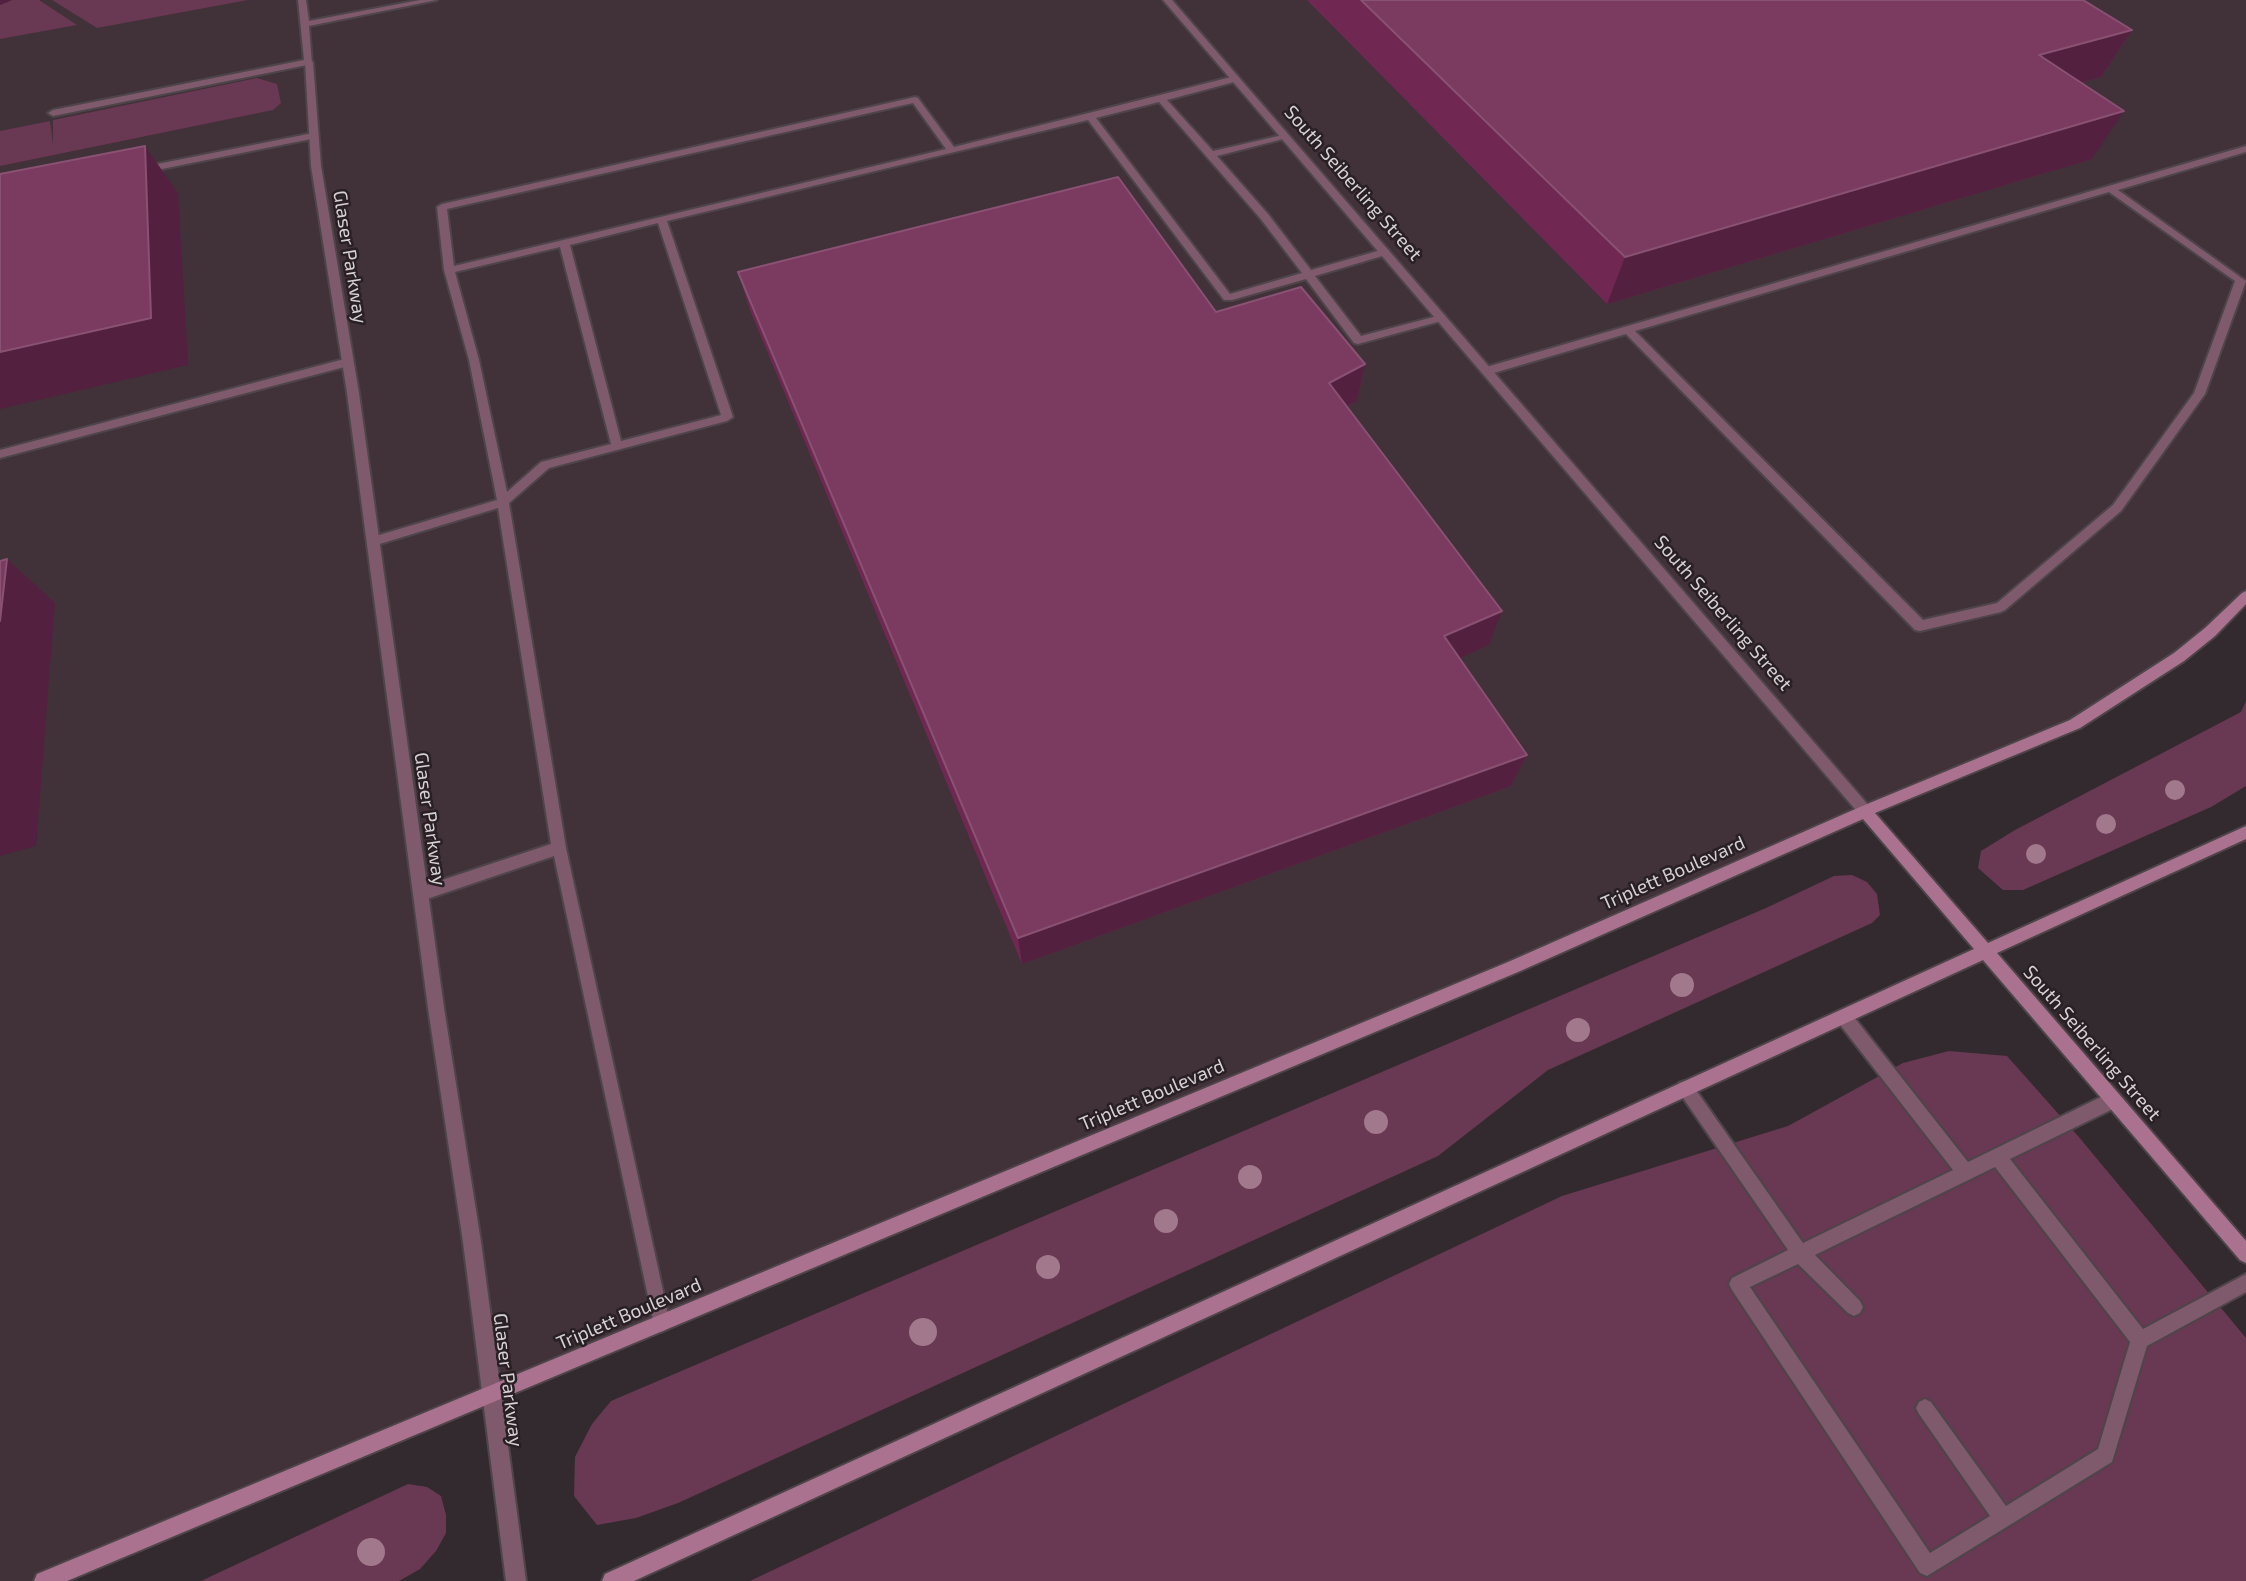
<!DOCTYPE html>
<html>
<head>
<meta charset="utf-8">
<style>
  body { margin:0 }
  canvas { display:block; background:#332a2f }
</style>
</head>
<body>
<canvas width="2246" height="1581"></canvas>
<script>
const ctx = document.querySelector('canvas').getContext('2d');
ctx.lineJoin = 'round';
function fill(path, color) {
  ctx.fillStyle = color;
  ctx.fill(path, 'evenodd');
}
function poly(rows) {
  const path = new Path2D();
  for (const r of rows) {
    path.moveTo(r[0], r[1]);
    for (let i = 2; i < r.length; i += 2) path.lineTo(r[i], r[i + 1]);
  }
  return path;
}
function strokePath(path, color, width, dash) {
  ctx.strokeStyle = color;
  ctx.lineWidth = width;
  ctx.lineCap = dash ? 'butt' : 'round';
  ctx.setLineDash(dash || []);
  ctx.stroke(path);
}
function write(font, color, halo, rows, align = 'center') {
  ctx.font = font + ' "Exo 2",sans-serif';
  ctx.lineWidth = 5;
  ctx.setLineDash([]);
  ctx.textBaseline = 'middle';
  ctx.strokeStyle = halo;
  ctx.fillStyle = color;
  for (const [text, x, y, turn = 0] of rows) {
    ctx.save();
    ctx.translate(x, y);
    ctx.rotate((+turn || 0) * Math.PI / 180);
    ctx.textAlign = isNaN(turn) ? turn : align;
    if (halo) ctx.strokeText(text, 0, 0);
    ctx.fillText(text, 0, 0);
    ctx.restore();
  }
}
const built = poly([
  [0,0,2246,0,2246,596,2210,632,2075,724,44,1581,0,1581]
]);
const green = poly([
  [12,0,39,0,77,25,0,39,0,5],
  [52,0,248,0,97,28],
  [257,78,277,84,281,103,273,110,0,166,0,131,50,121,53,144,53,120],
  [2246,701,2246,786,2211,807,2023,890,2003,890,1978,868,1981,851,2015,830,2241,712],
  [1852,875,1867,882,1877,894,1880,915,1872,923,1548,1070,1438,1156,678,1503,636,1518,597,1525,574,1496,575,1457,592,1424,611,1401,1766,908,1834,876],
  [1949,1051,2007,1056,2078,1136,2246,1338,2246,1581,750,1581,1562,1196,1788,1126,1903,1063],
  [408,1484,427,1487,441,1496,446,1515,446,1533,436,1551,420,1569,399,1581,201,1581]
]);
const lane = poly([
  [298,0,306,0,309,21,420,0,437,0,309,26,312,64,53,116,48,113,53,110,304,60,298,0],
  [1235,76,1238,77,1238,81,1167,100,1213,151,1287,134,1287,138,1217,156,1268,214,1311,270,1381,250,1389,250,1389,254,1315,276,1361,336,1441,315,1445,316,1445,320,1358,344,1354,343,1306,279,1232,300,1224,300,1088,120,667,221,733,417,727,421,549,468,509,503,566,848,670,1323,667,1329,661,1332,655,1329,554,856,421,901,416,899,414,894,416,889,421,887,551,844,498,508,373,546,367,541,369,538,497,500,469,360,444,270,437,207,442,204,915,97,918,98,954,147,1235,76],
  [1159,102,1260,218,1302,273,1230,294,1096,118,1159,102],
  [913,103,946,149,454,266,447,209,913,103],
  [658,223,721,415,621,441,570,245,658,223],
  [560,247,611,444,541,462,507,492,479,360,455,272,560,247],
  [313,133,316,134,316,138,142,173,137,170,142,167,313,133],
  [2246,146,2246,152,2118,190,2246,281,2205,394,2121,511,2005,610,2001,612,1920,631,1915,630,1626,334,1487,375,1481,371,1483,368,2246,146],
  [2109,192,2235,281,2194,393,2113,505,1997,603,1923,620,1635,331,2109,192],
  [348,358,352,359,352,365,0,458,0,450,348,358],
  [1844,1010,1850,1012,1968,1162,2107,1094,2113,1092,2119,1094,2121,1100,2119,1106,2010,1159,2143,1329,2246,1274,2246,1292,2147,1346,2112,1462,1927,1576,1920,1573,1732,1290,1729,1284,1732,1278,1788,1250,1677,1089,1679,1083,1685,1081,1691,1083,1803,1243,1953,1170,1838,1022,1836,1017,1838,1012,1844,1010],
  [1995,1167,2130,1342,2098,1449,2006,1506,1931,1402,1925,1399,1919,1402,1916,1408,1919,1414,1990,1516,1930,1553,1750,1287,1798,1264,1848,1313,1854,1316,1860,1313,1863,1307,1860,1301,1815,1255,1995,1167]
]);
const street = poly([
  [1163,0,1172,0,1870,807,1872,811,1870,815,1865,817,1860,815,1163,0],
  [309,59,313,62,321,166,359,393,444,1008,481,1242,526,1581,506,1581,463,1242,428,1008,347,393,311,166,305,62,309,59]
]);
const secondary = poly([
  [2246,591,2246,604,2215,636,2184,661,2080,728,1875,813,1988,943,2246,826,2246,839,1997,953,2246,1241,2246,1263,2240,1260,1983,960,634,1581,602,1581,605,1574,1974,949,1863,819,1518,972,67,1581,34,1581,37,1574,1508,962,1860,807,2070,720,2174,653,2205,628,2242,593,2246,591]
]);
const trees = [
  [2175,790,10],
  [2106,824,10],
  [2036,854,10],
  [1682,985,12],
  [1578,1030,12],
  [1376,1122,12],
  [1250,1177,12],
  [1166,1221,12],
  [1048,1267,12],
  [923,1332,14],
  [371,1552,14]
];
const wall = poly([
  [1307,0,2083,0,2132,30,2101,77,2081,83,2092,159,1607,304],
  [738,272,1216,312,1365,364,1357,401,1347,407,1489,645,1459,658,1527,755,1511,786,1022,964,750,310]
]);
const shadedWall = poly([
  [0,0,12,0,0,5],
  [2132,30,2101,77,2010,103,2039,55],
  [2124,111,2092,159,1607,304,1625,257],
  [145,146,178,193,188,365,0,409,0,352],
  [1365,364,1357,401,1323,419,1329,383],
  [7,559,55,603,36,846,0,856,0,621],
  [1502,611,1489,645,1433,670,1444,636],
  [1527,755,1511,786,1022,964,1018,938]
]);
const building = poly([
  [1361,0,2083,0,2132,30,2039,55,2124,111,1625,257,1361,0],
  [145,146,151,318,0,352,0,174,145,146],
  [1118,177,1216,312,1301,287,1365,364,1329,383,1502,611,1444,636,1527,755,1018,938,738,272,1118,177],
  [7,559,0,621,0,561,7,559]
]);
const streetNames = [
  ["South Seiberling Street",1353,183,49],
  ["Glaser Parkway",350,257,81],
  ["South Seiberling Street",1723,613,49],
  ["Glaser Parkway",430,819,82],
  ["Triplett Boulevard",1673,873,-24],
  ["South Seiberling Street",2092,1043,49],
  ["Triplett Boulevard",1152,1095,-23],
  ["Triplett Boulevard",629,1314,-23],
  ["Glaser Parkway",508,1380,83]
];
fill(built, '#413139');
fill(green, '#693852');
strokePath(lane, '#4d4549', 4);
strokePath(street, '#4d4549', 4);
strokePath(secondary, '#4d4549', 4);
fill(lane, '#7e5a6c');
fill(street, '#7e5a6c');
fill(secondary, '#ab728f');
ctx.fillStyle = '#a2788d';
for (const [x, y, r] of trees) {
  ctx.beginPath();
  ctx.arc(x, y, r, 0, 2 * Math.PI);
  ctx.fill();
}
fill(wall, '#702853');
fill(shadedWall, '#53213f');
fill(building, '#7b3a60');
strokePath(building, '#895172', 2);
write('19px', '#d6d0d3', '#292025', streetNames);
</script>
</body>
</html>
